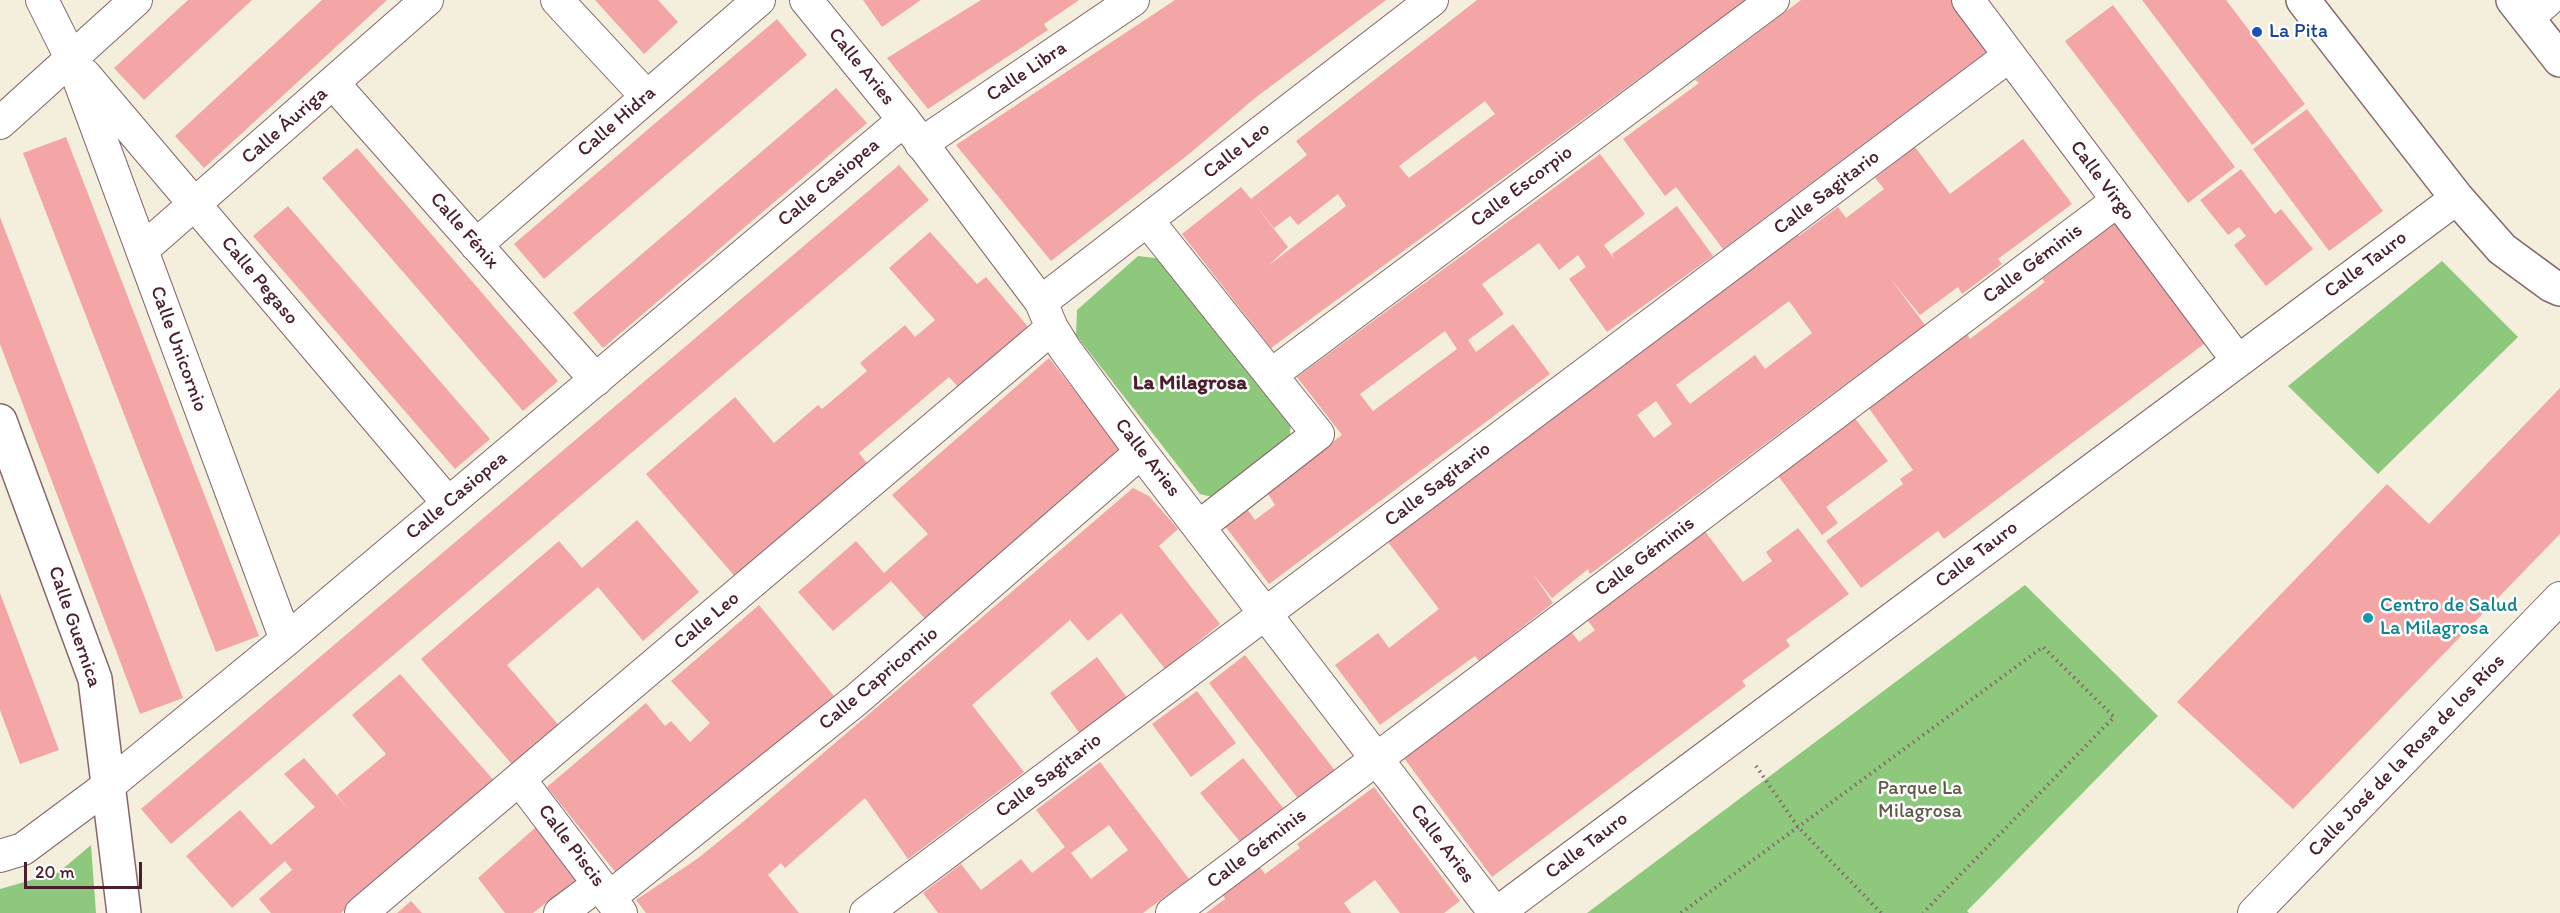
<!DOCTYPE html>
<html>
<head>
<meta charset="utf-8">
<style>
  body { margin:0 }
  #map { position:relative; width:2560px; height:913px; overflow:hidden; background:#f4eedc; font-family:Itim,sans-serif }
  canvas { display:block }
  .scale { position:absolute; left:24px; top:862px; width:118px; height:27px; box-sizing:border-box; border:3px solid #4a1f2b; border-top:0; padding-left:8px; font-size:18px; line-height:21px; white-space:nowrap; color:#4a1f2b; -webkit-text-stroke:4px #fff; paint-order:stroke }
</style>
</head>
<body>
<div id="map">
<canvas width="2560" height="913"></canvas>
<div class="scale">20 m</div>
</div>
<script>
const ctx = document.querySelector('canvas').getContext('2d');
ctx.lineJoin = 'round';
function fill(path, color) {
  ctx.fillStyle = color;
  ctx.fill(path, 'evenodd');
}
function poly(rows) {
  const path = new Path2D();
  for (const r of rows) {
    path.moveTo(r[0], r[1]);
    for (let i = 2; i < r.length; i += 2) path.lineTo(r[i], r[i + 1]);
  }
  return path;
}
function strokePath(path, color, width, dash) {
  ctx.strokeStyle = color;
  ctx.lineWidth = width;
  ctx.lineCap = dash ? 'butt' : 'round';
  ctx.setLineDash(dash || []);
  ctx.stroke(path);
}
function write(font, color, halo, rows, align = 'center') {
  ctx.font = font + ' Itim,sans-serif';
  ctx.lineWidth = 5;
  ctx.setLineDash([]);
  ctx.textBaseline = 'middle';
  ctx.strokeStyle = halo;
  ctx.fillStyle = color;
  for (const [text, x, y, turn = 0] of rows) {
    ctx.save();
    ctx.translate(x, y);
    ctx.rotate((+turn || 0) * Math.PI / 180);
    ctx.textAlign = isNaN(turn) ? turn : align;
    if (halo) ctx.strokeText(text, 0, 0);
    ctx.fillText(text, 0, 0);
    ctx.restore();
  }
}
const green = poly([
  [1138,256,1164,259,1291,423,1289,445,1220,499,1200,494,1076,335,1077,310],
  [2442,261,2518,337,2378,474,2288,386],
  [2025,585,2158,716,1967,911,1969,913,1587,913],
  [91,845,96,913,0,913,0,889,59,872]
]);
const building = poly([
  [188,0,252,0,144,100,114,68],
  [322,0,387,0,204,168,175,136],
  [595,0,658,0,678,22,644,54],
  [863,0,921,0,882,27],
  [981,0,1079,0,1044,24,1048,30,928,109,887,58],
  [1175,0,1386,0,1255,98,1189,154,1051,261,956,145],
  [1477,0,1746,0,1271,348,1182,234,1241,187,1251,199,1307,155,1296,141],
  [1485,101,1495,114,1409,178,1399,166],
  [1338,194,1346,206,1268,266,1288,247,1253,202,1274,228,1290,216,1298,225],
  [1801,0,1952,0,1989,50,1723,249,1676,187,1665,196,1623,139,1699,83,1695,80],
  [2142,0,2226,0,2305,104,2252,145],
  [2113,5,2235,167,2188,203,2065,41],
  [777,19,807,55,544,279,514,244],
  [836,88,867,123,603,348,573,313],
  [2307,109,2383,211,2329,251,2253,149],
  [66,137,259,636,216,652,23,153],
  [2023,139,2072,204,1998,259,2002,264,1962,294,1958,287,1920,315,1890,278,1925,325,1590,574,1588,569,1552,598,1533,574,1553,603,1479,661,1475,656,1380,725,1335,665,1378,633,1389,648,1439,609,1388,542,1797,233,1799,236,1838,207,1846,218,1884,189,1875,178,1915,147,1950,194],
  [1789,301,1812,333,1765,369,1755,355,1690,404,1676,385],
  [1656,401,1672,424,1654,438,1637,415],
  [357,148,558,381,523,411,322,178],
  [1600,154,1645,214,1604,245,1615,260,1612,254,1677,206,1713,256,1607,332,1569,279,1586,267,1578,255,1559,270,1539,243,1482,284,1504,314,1468,340,1476,352,1513,324,1550,374,1269,584,1222,522,1245,506,1255,520,1275,505,1266,491,1342,435,1297,377],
  [1445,331,1457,349,1373,411,1360,394],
  [899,165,929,200,171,844,141,809],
  [2241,169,2275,214,2281,209,2313,249,2266,286,2234,245,2246,236,2239,227,2228,235,2200,200],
  [288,206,490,439,455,469,253,236],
  [0,217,183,698,140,714,0,344],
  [2117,221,2208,341,1944,539,1938,531,1861,588,1826,541,1903,484,1900,479,1913,470,1868,407,1967,334,1970,339,2045,282,2042,279],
  [930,232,977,284,986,277,1030,329,959,388,949,377,859,453,870,467,738,580,646,474,735,397,774,443,818,405,822,409,867,371,860,363,905,325,915,337,935,320,889,268],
  [1049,358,1121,450,927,621,891,581,833,631,798,592,856,541,884,573,928,534,892,495],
  [2560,388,2560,534,2293,809,2177,702,2387,484,2429,524],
  [1853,416,1888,461,1826,507,1838,523,1822,535,1776,473],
  [1133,488,1149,496,1178,529,1159,546,1220,624,1165,669,1121,613,1088,641,1070,620,972,705,1024,772,908,859,865,798,785,868,781,863,768,875,799,913,646,913,636,900,697,859,744,821],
  [637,520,699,592,643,641,598,587,507,665,562,729,516,769,421,659,559,541,582,568],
  [1701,526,1743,582,1772,561,1766,552,1798,528,1849,594,1786,640,1790,646,1742,681,1746,686,1492,877,1401,754,1570,630,1579,642,1595,630,1585,617],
  [0,593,59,750,20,764,0,710],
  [759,605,834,696,712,798,617,874,547,787,646,703,665,726,671,721,690,742,710,723,671,681],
  [1245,655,1336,772,1299,800,1209,683],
  [1097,657,1128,699,1081,735,1050,693],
  [400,674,497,784,447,822,341,913,271,913,259,899,292,870,285,861,232,908,186,856,240,810,271,845,315,807,284,774,304,758,351,812,337,795,386,754,352,715],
  [1197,691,1236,743,1191,777,1152,724],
  [1243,758,1284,809,1241,843,1200,793],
  [1100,762,1189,879,1143,913,938,913,923,893,961,864,981,890,1021,859,1032,873,1065,847,1036,810],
  [1109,825,1128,850,1091,879,1071,853],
  [1374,787,1460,901,1444,913,1400,913,1375,880,1344,903,1351,913,1206,913,1225,899,1223,895,1260,867,1265,874,1300,848,1297,844],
  [536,827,578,878,533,913,505,913,478,878],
  [411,901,422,913,397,913]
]);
const path = poly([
  [1756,766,1798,827,1881,913],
  [1681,913,2043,647,2114,717,1923,913]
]);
const minor = poly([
  [42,0,71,58,286,640],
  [557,0,647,97],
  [806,0,904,120,1041,302,1052,328,1065,349,1141,452,1495,913],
  [1968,0,2238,361],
  [2527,18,2548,0],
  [85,75,448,503],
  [333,83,596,380],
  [0,123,136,0],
  [921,144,1133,0],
  [1147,220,1318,434,1200,526],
  [476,245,759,0],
  [142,250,427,0],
  [1041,302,1432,0],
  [1271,375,1773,0],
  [520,780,621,913],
  [0,856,23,849,109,785,286,640,904,120],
  [610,897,856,700,1141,452],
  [361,913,1052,328],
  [560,913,599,884],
  [866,913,2009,56],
  [1172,913,2117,201],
  [1497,913,2457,198],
  [2254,913,2560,598]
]);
const tertiary = poly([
  [2303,0,2457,198,2502,249,2551,285,2560,289],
  [2513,0,2560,60],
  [0,421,95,679,124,913]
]);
const markers = [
  [2257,32,6,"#1a4fb4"],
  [2368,618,6,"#0f9aa8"]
];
const transitNames = [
  ["La Pita",2269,32]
];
const streetNames = [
  ["Calle Aries",861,67,51],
  ["Calle Libra",1027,72,-34],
  ["Calle Hidra",617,122,-41],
  ["Calle Áuriga",285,126,-41],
  ["Calle Leo",1237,151,-38],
  ["Calle Virgo",2102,181,53],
  ["Calle Casiopea",829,183,-40],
  ["Calle Escorpio",1522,187,-37],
  ["Calle Sagitario",1827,193,-37],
  ["Calle Fénix",464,231,49],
  ["Calle Géminis",2033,264,-37],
  ["Calle Tauro",2366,265,-37],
  ["Calle Pegaso",259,281,50],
  ["Calle Unicornio",178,349,70],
  ["Calle Aries",1147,458,52],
  ["Calle Sagitario",1438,485,-37],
  ["Calle Casiopea",457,496,-40],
  ["Calle Tauro",1977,555,-37],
  ["Calle Géminis",1645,557,-37],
  ["Calle Leo",707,621,-40],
  ["Calle Guernica",74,627,71],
  ["Calle Capricornio",879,679,-40],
  ["Calle José de la Rosa de los Ríos",2407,756,-46],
  ["Calle Sagitario",1049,776,-37],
  ["Calle Aries",1442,844,53],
  ["Calle Piscis",571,846,53],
  ["Calle Tauro",1587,846,-37],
  ["Calle Géminis",1257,849,-37]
];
const cultureNames = [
  ["Centro de Salud",2380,606],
  ["La Milagrosa",2380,629]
];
const parkNames = [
  ["Parque La",1920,789],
  ["Milagrosa",1920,812]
];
const neighbourhoodNames = [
  ["La Milagrosa",1190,384]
];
fill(green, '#8dc87d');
fill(building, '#f3a6a5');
strokePath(minor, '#866769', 34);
strokePath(tertiary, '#866769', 36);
strokePath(path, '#866769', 4, [1.5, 4.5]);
strokePath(minor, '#fff', 32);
strokePath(tertiary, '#fff', 33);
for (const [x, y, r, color] of markers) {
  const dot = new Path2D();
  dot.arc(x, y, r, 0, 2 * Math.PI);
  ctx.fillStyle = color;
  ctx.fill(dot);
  strokePath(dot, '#fff', 2);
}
write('20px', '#164399', '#fff', transitNames, 'left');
write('20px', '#4a1f2b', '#fff', streetNames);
write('20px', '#0d838f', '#fff', cultureNames, 'left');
write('20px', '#615a48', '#fff', parkNames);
write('bold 21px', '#4a1f2b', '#fff', neighbourhoodNames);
</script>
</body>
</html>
